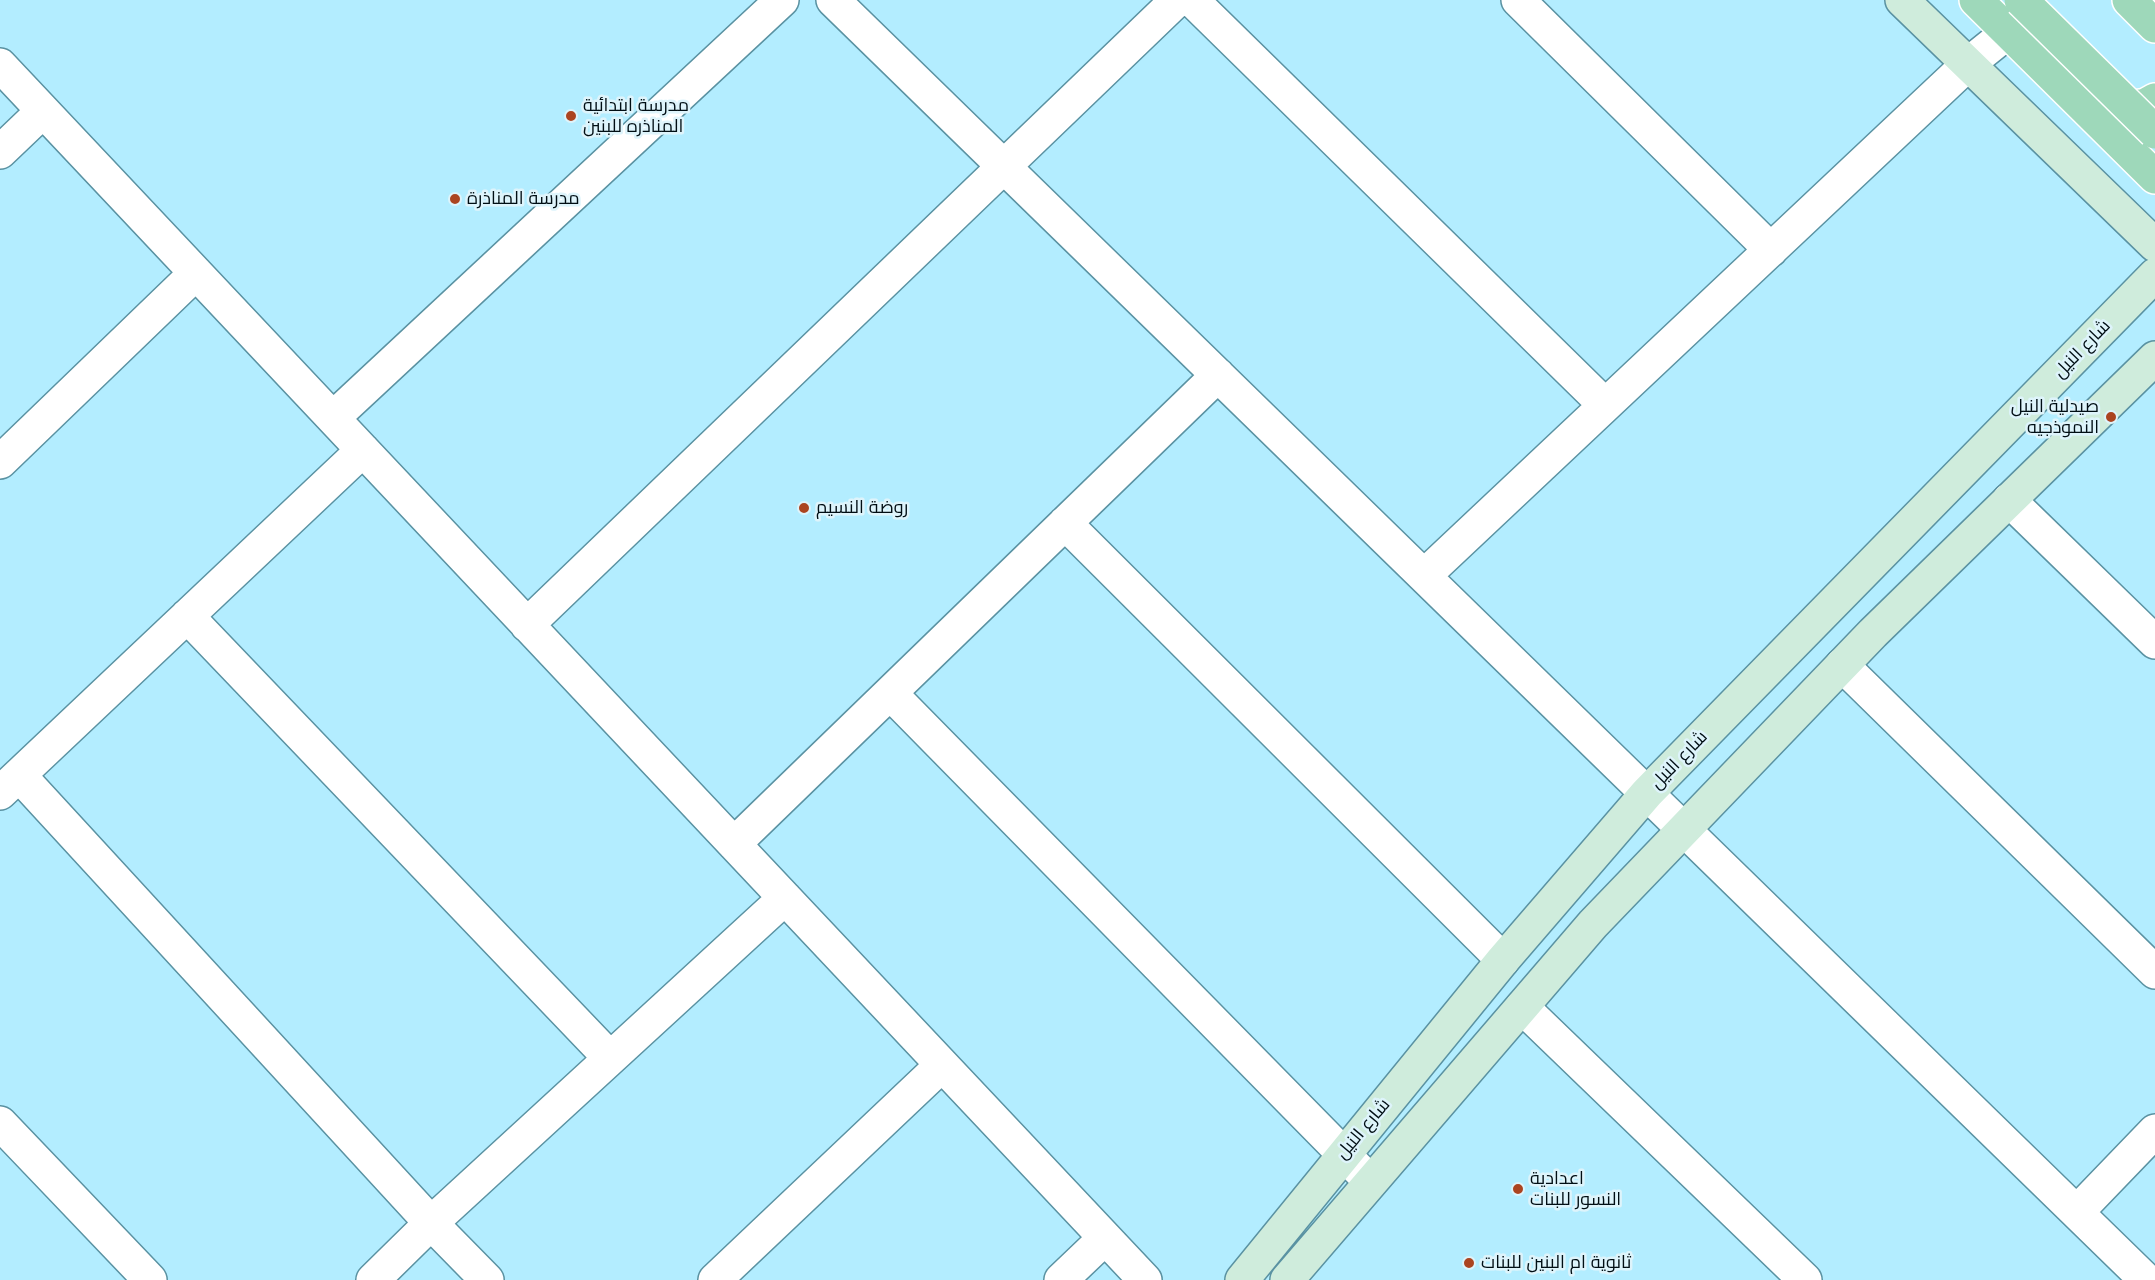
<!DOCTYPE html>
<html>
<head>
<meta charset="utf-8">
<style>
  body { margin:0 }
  canvas { display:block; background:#b3edff }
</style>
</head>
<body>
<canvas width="2155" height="1280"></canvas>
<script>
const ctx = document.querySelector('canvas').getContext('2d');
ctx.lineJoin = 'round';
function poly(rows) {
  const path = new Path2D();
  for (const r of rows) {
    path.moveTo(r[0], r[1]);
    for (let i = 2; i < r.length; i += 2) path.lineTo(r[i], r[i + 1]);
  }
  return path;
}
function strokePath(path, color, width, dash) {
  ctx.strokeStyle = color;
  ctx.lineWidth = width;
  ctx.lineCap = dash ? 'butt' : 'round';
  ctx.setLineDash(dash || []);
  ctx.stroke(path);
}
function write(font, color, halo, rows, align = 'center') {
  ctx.font = font + ' Quicksand,Cairo,sans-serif';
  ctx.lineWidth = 5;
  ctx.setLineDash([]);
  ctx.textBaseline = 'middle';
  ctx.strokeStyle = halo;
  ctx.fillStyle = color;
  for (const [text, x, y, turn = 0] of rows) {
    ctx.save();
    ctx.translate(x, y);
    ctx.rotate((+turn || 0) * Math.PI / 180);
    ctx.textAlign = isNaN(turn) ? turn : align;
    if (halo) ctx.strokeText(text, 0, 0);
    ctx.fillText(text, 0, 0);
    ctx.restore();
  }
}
const street = poly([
  [833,0,2146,1280],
  [1192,0,1605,405],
  [1518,0,1771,250],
  [0,65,1145,1280],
  [0,152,43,111],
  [333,418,782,0],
  [0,462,196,273],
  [2009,500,2155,642],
  [1065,523,1503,960],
  [1424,576,1967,65,2008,32],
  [187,616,610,1058],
  [527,625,1177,0],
  [1842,665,2155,972],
  [890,693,1370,1181],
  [19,775,431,1223,487,1280],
  [0,793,363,450],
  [734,844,1218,375],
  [1522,1007,1805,1280],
  [0,1123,150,1280],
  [2077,1212,2155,1131],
  [373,1280,431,1223,785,898],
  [715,1280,942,1065],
  [1061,1280,1105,1238]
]);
const secondary = poly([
  [1902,0,2155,245],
  [1242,1280,1503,960,1647,793,2155,275],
  [1287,1280,1593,924,1873,633,2155,358]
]);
const primary = poly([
  [1976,0,2155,177],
  [2129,0,2155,26],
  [2106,105,2120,110,2146,105,2155,100]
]);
const primaryBridge = poly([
  [2021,0,2155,132]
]);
const markers = [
  [571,116,6,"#ab4420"],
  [455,199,6,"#ab4420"],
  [2111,417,6,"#ab4420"],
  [804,508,6,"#ab4420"],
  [1518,1189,6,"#ab4420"],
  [1469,1263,6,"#ab4420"]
];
const poiNames = [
  ["مدرسة ابتدائية",583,106],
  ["المناذره للبنين",583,127],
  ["مدرسة المناذرة",467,199],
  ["صيدلية النيل",2099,407,"right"],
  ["النموذجيه",2099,428,"right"],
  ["روضة النسيم",816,508],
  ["اعدادية",1530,1179],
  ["النسور للبنات",1530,1200],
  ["ثانوية ام البنين للبنات",1481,1263]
];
const streetNames = [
  ["شارع النيل",2082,349,-46],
  ["شارع النيل",1679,760,-46],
  ["شارع النيل",1363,1129,-50]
];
strokePath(street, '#5a92a2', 36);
strokePath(secondary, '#5a92a2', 36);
strokePath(primary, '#fff', 36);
strokePath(street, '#fff', 33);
strokePath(secondary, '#cfecdc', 33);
strokePath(primary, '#9ed8ba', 33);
strokePath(primaryBridge, '#fff', 36, []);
strokePath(primaryBridge, '#9ed8ba', 33);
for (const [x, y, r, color] of markers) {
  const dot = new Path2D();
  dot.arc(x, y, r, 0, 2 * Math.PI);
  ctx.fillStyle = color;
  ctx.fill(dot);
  strokePath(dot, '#def4fb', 2);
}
write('18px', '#000e14', '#def4fb', poiNames, 'left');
write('18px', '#000e14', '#def4fb', streetNames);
</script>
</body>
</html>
